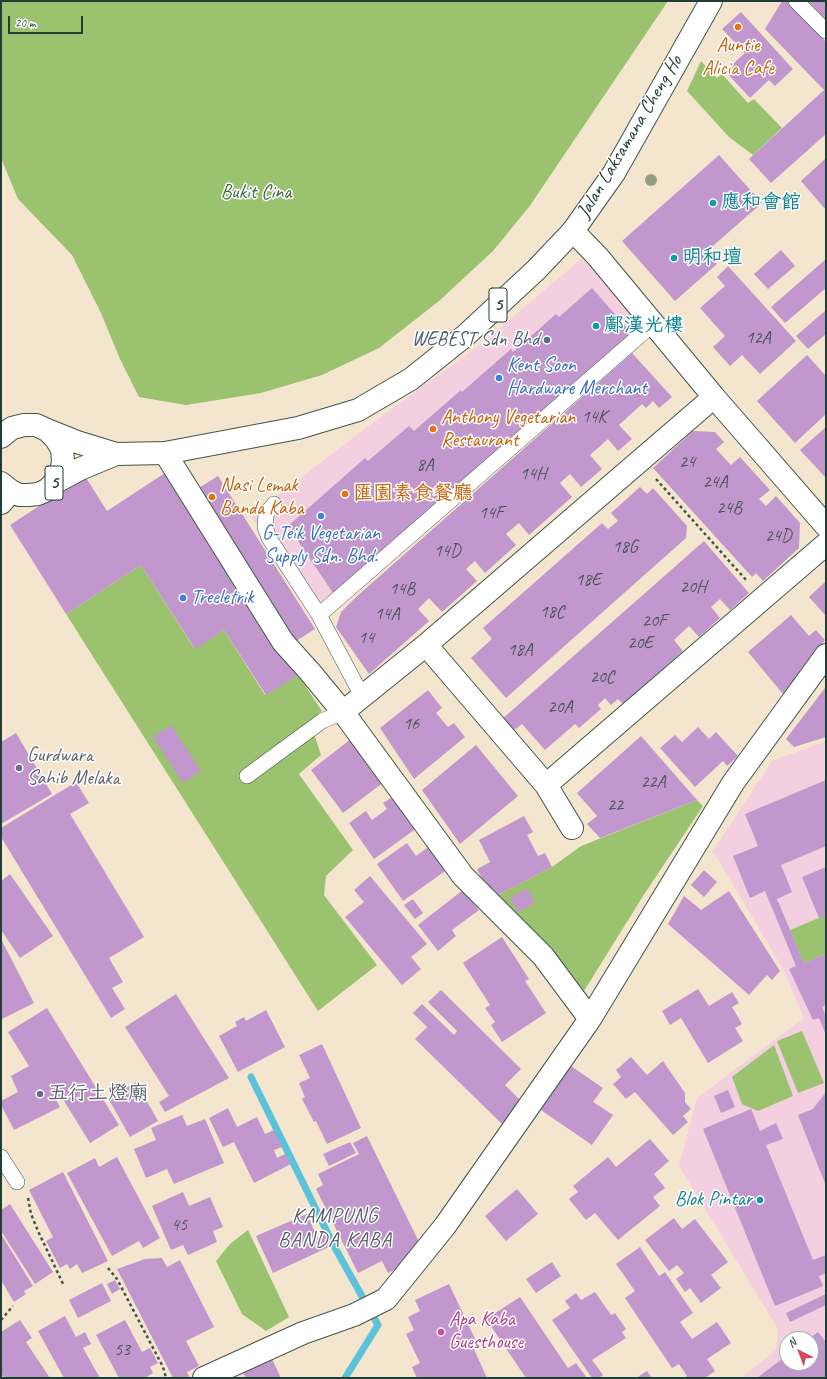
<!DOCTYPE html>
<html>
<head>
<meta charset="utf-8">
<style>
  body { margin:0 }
  #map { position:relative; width:827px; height:1379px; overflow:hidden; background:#f4e6ce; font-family:Caveat,sans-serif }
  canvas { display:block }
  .frame { position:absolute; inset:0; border:2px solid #1f3d34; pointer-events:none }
  .north { position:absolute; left:779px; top:1331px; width:40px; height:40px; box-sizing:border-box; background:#fff; border:1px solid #a5b1ae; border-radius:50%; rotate:318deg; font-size:11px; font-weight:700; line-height:16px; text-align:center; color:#1f3d34 }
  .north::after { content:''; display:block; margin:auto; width:14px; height:18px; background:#d1495b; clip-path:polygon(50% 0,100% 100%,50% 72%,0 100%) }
  .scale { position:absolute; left:8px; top:16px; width:75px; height:18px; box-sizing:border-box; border:2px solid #1f3d34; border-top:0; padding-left:5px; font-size:12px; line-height:14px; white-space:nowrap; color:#1f3d34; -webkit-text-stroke:3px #fff; paint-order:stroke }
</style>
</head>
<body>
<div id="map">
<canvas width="827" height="1379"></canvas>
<div class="frame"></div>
<div class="north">N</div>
<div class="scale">20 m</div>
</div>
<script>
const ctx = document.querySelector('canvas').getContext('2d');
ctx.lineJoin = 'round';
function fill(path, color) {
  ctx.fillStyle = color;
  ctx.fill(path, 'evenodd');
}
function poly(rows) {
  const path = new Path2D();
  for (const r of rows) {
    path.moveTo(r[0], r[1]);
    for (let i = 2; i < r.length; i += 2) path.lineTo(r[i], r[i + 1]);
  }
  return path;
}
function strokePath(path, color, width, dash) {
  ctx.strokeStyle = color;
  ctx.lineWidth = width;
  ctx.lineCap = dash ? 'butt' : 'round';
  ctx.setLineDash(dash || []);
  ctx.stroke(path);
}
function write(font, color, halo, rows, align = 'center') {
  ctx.font = font + ' Caveat,"LXGW WenKai TC",sans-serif';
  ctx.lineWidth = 3;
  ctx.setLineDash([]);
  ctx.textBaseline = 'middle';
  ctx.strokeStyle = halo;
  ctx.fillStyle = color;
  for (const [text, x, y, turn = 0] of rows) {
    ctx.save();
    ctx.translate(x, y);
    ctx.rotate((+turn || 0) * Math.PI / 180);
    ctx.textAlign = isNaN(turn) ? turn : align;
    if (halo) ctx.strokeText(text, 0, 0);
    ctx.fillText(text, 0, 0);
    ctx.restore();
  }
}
const built = poly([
  [581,259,598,269,649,332,316,619,252,518,260,509,371,424,481,344],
  [826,741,826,1378,741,1378,776,1350,778,1329,679,1166,697,1098,804,1018,783,969,713,851,772,761],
  [787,1339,811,1339,811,1363,787,1363]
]);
const green = poly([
  [1,1,668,1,529,207,493,251,439,301,379,348,322,375,261,393,186,405,139,397,120,359,101,313,72,255,18,199,1,158],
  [701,61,717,78,722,74,748,103,754,99,782,128,753,155,729,137,687,91],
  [141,565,194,648,224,630,265,695,298,675,322,711,310,721,321,755,299,774,353,850,326,876,324,895,377,965,318,1011,66,614],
  [697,800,703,806,643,896,584,991,549,948,492,898,552,867,581,846],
  [826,915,826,954,804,963,790,930],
  [802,1031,824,1083,798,1093,777,1041],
  [774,1045,793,1096,758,1111,742,1104,732,1077],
  [248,1230,289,1317,266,1331,242,1314,216,1261,230,1244]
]);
const stream = poly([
  [251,1077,334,1246,378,1325,345,1378]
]);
const building = poly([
  [782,1,788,1,826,42,826,134,771,183,749,159,824,90,765,29],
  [808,1,826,1,826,20],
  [741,12,793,69,775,86,769,80,750,98,725,71,745,53,722,29],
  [719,155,762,203,706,252,717,264,675,301,622,241],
  [826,158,826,210,801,181],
  [781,250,795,266,768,289,754,274],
  [826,259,826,288,785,323,771,307],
  [728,266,796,341,760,374,742,355,730,366,713,347,725,336,700,308,725,286,717,277],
  [592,288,633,335,335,596,288,526,365,458,368,461,409,426,414,431,461,390,462,392,511,349,513,352,556,314,559,317],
  [826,310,826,334,808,349,796,336],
  [632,353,672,397,659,408,653,401,646,408,642,404,619,425,632,439,618,451,608,439,590,455,602,469,581,487,570,474,560,483,572,497,529,535,519,523,506,534,516,545,485,573,475,561,466,569,477,581,442,612,429,598,418,609,429,621,369,674,336,627,341,612,355,598],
  [807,355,826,376,826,414,795,443,757,401],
  [826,427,826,478,800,450],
  [693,431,715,432,724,442,716,449,731,465,740,457,770,490,759,499,766,506,776,496,800,523,799,548,763,581,756,573,752,577,653,468],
  [168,471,298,675,266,695,224,630,195,649,141,565,66,614,10,525,85,476,107,511],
  [218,476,315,629,290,645,194,491],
  [640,487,647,494,653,488,687,526,686,538,506,698,471,658,492,639,483,628,602,523,608,529,618,521,611,513],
  [704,541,749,593,730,610,720,599,711,607,720,618,699,637,689,626,674,640,683,651,623,704,618,699,611,705,605,698,598,705,601,709,579,728,575,724,545,750,522,724,512,732,501,720],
  [826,581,826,616,809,597],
  [791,615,809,636,816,630,825,640,783,694,748,652],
  [825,688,826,689,826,737,794,747,786,739],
  [428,690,442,708,436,713,448,727,454,723,465,737,414,779,380,728],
  [171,725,201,771,183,783,153,737],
  [698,727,709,739,716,732,738,756,727,766,723,761,695,787,660,748,675,735,682,742],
  [16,733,52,794,1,824,1,742],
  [641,736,697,800,600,838,587,824,597,816,577,793],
  [351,739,384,782,343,813,311,770],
  [476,745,518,796,460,844,422,790],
  [826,780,826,846,781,865,792,892,777,899,804,963,826,954,826,1005,822,1007,826,1016,826,1035,819,1018,813,1020,789,969,796,966,765,891,750,898,733,856,758,846,745,814],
  [76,782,89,803,70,814,144,937,109,958,123,982,112,988,125,1009,111,1018,1,837,1,828],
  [394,796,417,828,374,859,349,823,366,811,372,820,387,809,383,803],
  [524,816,533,832,527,835,538,856,545,853,552,867,492,898,477,869,490,862,479,840],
  [407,843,416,856,431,845,448,869,403,901,377,864],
  [826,867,826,915,819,918,802,877],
  [704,870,717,882,704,897,691,885],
  [10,874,53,936,20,958,1,930,1,881],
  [370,876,427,944,411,957,421,969,402,985,345,917,364,902,354,890],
  [527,888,535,903,518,912,510,898],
  [463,890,479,910,452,930,456,936,438,951,418,925],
  [729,891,780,971,772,980,767,975,749,995,668,924,684,896,701,910],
  [413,899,423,913,415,919,404,905],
  [502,937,529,979,525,981,546,1013,502,1042,491,1025,495,1022,485,1008,490,1005,463,963],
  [1,939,34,1003,2,1019,1,1016],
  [698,989,709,1006,732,992,739,1003,732,1007,742,1024,735,1028,743,1041,708,1063,681,1018,670,1025,662,1011],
  [441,990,521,1069,505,1085,523,1103,503,1125,415,1039,427,1027,413,1013,422,1004,454,1035,457,1031,428,1002],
  [176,994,229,1078,165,1112,159,1102,169,1096,125,1027],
  [47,1008,119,1125,90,1143,61,1096,56,1100,60,1107,14,1130,1,1105,1,1101,18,1092,11,1076,29,1066,8,1032],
  [266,1010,285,1047,238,1072,219,1036,237,1026,235,1022,244,1017,246,1021],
  [322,1044,361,1128,327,1144,316,1121,314,1122,302,1099,305,1097,299,1083,310,1078,299,1055],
  [631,1057,647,1075,663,1061,685,1093,685,1102,691,1109,683,1116,688,1122,673,1135,635,1092,626,1099,613,1084,621,1077,616,1070],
  [568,1064,603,1088,593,1102,613,1115,592,1145,538,1108],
  [136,1082,158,1121,130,1137,108,1098],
  [728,1090,735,1107,721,1113,714,1096],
  [826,1092,826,1186,798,1115,813,1109],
  [228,1108,237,1127,257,1117,265,1134,274,1130,282,1147,274,1150,277,1158,285,1154,291,1164,254,1183,234,1142,223,1147,209,1118],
  [751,1109,760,1131,776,1123,783,1139,766,1145,813,1260,826,1255,826,1273,819,1276,823,1286,775,1306,703,1129],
  [182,1115,187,1126,205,1119,224,1163,174,1184,167,1169,146,1178,134,1149,156,1140,151,1128],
  [367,1136,419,1242,396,1269,388,1273,382,1261,358,1273,316,1189,323,1185,318,1174,359,1154,353,1143],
  [650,1139,669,1161,654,1174,665,1188,653,1197,660,1206,618,1240,595,1213,586,1220,569,1199,578,1192,573,1186,608,1157,616,1167],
  [350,1142,356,1153,329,1166,323,1154],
  [117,1157,160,1238,143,1248,139,1241,112,1256,67,1173,95,1158,99,1167],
  [63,1172,108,1261,82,1273,77,1264,70,1269,67,1264,60,1268,46,1241,53,1237,29,1190],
  [517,1189,538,1214,506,1241,485,1216],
  [183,1192,189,1206,210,1197,223,1227,213,1231,217,1242,188,1255,183,1245,171,1250,152,1206],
  [10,1204,53,1272,35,1284,1,1231,1,1210],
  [307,1214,317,1237,325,1233,331,1246,273,1273,256,1236],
  [674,1218,682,1229,695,1219,728,1262,711,1275,721,1288,701,1303,690,1288,685,1292,676,1279,684,1273,677,1265,669,1271,645,1240],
  [1,1234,33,1286,24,1291,26,1294,14,1302,1,1280],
  [640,1247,659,1276,665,1272,693,1313,680,1322,692,1339,717,1322,731,1343,707,1359,715,1371,705,1378,684,1378,687,1376,679,1364,672,1368,625,1298,635,1291,616,1264],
  [162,1258,167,1267,180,1260,214,1327,186,1341,199,1366,187,1372,190,1378,173,1378,117,1269,145,1259],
  [552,1262,561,1276,536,1293,526,1279],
  [115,1280,120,1289,112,1294,107,1284],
  [102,1283,111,1301,78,1318,69,1300],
  [449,1284,478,1345,473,1347,487,1378,417,1378,412,1367,420,1363,406,1334,414,1330,408,1317,420,1311,415,1300],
  [595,1292,611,1315,615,1313,626,1329,622,1332,626,1338,592,1360,603,1375,599,1378,592,1378,552,1320,570,1308,565,1301,576,1293,581,1300],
  [826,1294,826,1305,790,1322,786,1313],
  [520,1297,568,1368,576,1363,587,1378,526,1378,486,1319],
  [65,1316,76,1337,85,1332,91,1344,83,1348,100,1378,64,1378,38,1331],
  [20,1320,32,1338,26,1342,50,1378,4,1378,1,1373,1,1332],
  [125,1320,142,1352,150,1348,158,1363,150,1367,153,1373,145,1378,119,1378,96,1335],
  [818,1332,826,1342,826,1378,757,1378,787,1355,787,1363,811,1363,811,1339,808,1339],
  [271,1357,281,1378,246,1378,242,1371],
  [647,1371,652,1378,636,1378]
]);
const path = poly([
  [656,479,747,581],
  [1,706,2,706],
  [28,1198,31,1214,38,1231,64,1286],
  [108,1268,117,1279,163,1367,166,1378],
  [1,1320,13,1306]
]);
const lane = poly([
  [796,1,826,31],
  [274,504,266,514,265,527,269,538,319,615,362,696],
  [319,615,653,324],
  [247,776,322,721,343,712],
  [1,1157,17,1182]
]);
const street = poly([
  [573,231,598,257,714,397,826,526],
  [165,453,283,642,310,672,343,712,463,876,543,956,590,1019],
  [426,645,546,785],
  [343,712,426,645,714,397],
  [572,828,546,785,826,544],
  [204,1378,303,1333,354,1315,386,1299,445,1226,590,1019,733,783,826,655]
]);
const secondary = poly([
  [1,503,11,491]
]);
const primary = poly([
  [47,430,77,442,116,454,165,453,298,428,358,410,411,379,466,335,536,270,573,231,614,173,711,1],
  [1,437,12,428,24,425,36,425,47,430,56,439,62,449,63,461,61,473,54,483,47,490,38,494,29,495,19,495,11,491,1,483],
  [54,483,80,469,116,454]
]);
const trees = [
  [651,180]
];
const markers = [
  [738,27,4,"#e8710a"],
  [713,203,4,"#0f9aa8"],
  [674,258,4,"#0f9aa8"],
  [596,326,4,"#0f9aa8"],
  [547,340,4,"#5c6f8a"],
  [499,378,4,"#3f7fe0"],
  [433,429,4,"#e8710a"],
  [345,494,4,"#e8710a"],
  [212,497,4,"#e8710a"],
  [321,516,4,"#3f7fe0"],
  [183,598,4,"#3f7fe0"],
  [19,768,4,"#6b7280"],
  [40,1094,4,"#6b7280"],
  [760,1200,4,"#0f9aa8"],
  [441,1332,4,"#d1479c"]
];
const numberNames = [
  ["12A",758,338],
  ["14K",594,417],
  ["24",687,462],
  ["8A",425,465],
  ["14H",533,474],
  ["24A",715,482],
  ["24B",729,508],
  ["14F",491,513],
  ["24D",778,536],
  ["18G",625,547],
  ["14D",447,551],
  ["18E",588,580],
  ["20H",693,587],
  ["14B",402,589],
  ["18C",552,612],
  ["14A",387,614],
  ["20F",654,621],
  ["14",366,638],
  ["20E",640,643],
  ["18A",520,650],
  ["20C",602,677],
  ["20A",560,707],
  ["16",411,724],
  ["22A",653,782],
  ["22",615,805],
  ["45",179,1225],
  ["53",122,1350]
];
const shields = [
  [498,305,18],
  [54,483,18]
];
const shieldNames = [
  ["5",498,305],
  ["5",54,483]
];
const foodNames = [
  ["Auntie",738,46,"center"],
  ["Alicia Cafe",738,69,"center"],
  ["Anthony Vegetarian",441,418],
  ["Restaurant",441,441],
  ["Nasi Lemak",220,486],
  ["Banda Kaba",220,509],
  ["匯園素食餐廳",353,494]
];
const streetNames = [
  ["Jalan Laksamana Cheng Ho",630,137,-59]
];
const parkNames = [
  ["Bukit Cina",256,193]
];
const cultureNames = [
  ["應和會館",721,203],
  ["明和壇",682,258],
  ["鄺漢光樓",604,326],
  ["Blok Pintar",752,1200,"right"]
];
const serviceNames = [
  ["WEBEST Sdn Bhd",539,340]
];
const shopNames = [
  ["Kent Soon",507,366],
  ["Hardware Merchant",507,389],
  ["G-Teik Vegetarian",321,534,"center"],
  ["Supply Sdn. Bhd.",321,557,"center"],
  ["Treeletrik",191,598]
];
const worshipNames = [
  ["Gurdwara",27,756],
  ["Sahib Melaka",27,779],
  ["五行土燈廟",48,1094]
];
const hotelNames = [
  ["Apa Kaba",449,1320],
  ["Guesthouse",449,1343]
];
const neighbourhoodNames = [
  ["KAMPUNG",335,1216],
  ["BANDA KABA",335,1240]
];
fill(built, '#f3cfdf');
fill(green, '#9bc26e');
strokePath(stream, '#5cc1da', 7);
fill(building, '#c297cd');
strokePath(lane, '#3f564b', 16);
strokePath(street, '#3f564b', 24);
strokePath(secondary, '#3f564b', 24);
strokePath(primary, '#3f564b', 24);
strokePath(path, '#3f564b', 2.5, [3, 3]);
strokePath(lane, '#fff', 15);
strokePath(street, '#fff', 22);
strokePath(secondary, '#fff', 22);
strokePath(primary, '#fff', 22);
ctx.fillStyle = '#939f83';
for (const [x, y] of trees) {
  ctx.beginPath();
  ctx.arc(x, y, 6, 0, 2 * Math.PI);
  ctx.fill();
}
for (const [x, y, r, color] of markers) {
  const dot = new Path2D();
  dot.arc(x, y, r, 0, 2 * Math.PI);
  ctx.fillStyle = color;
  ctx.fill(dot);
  strokePath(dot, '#fff', 1.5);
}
write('18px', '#48545a', null, numberNames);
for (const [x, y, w] of shields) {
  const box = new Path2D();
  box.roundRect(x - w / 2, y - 17, w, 34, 3);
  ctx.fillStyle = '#fff';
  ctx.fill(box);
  strokePath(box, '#1f3d34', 1);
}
write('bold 19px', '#1f3d34', null, shieldNames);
write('20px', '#c56008', '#fff', foodNames, 'left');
write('20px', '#1f3d34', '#fff', streetNames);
write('20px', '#446545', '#fff', parkNames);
write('20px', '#0d838f', '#fff', cultureNames, 'left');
write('20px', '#4e5e75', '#fff', serviceNames, 'right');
write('20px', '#366cbe', '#fff', shopNames, 'left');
write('20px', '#5b616d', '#fff', worshipNames, 'left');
write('20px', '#b23c85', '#fff', hotelNames, 'left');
ctx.letterSpacing = '1px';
write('21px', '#585c6a', '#fff', neighbourhoodNames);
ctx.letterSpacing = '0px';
</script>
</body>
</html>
